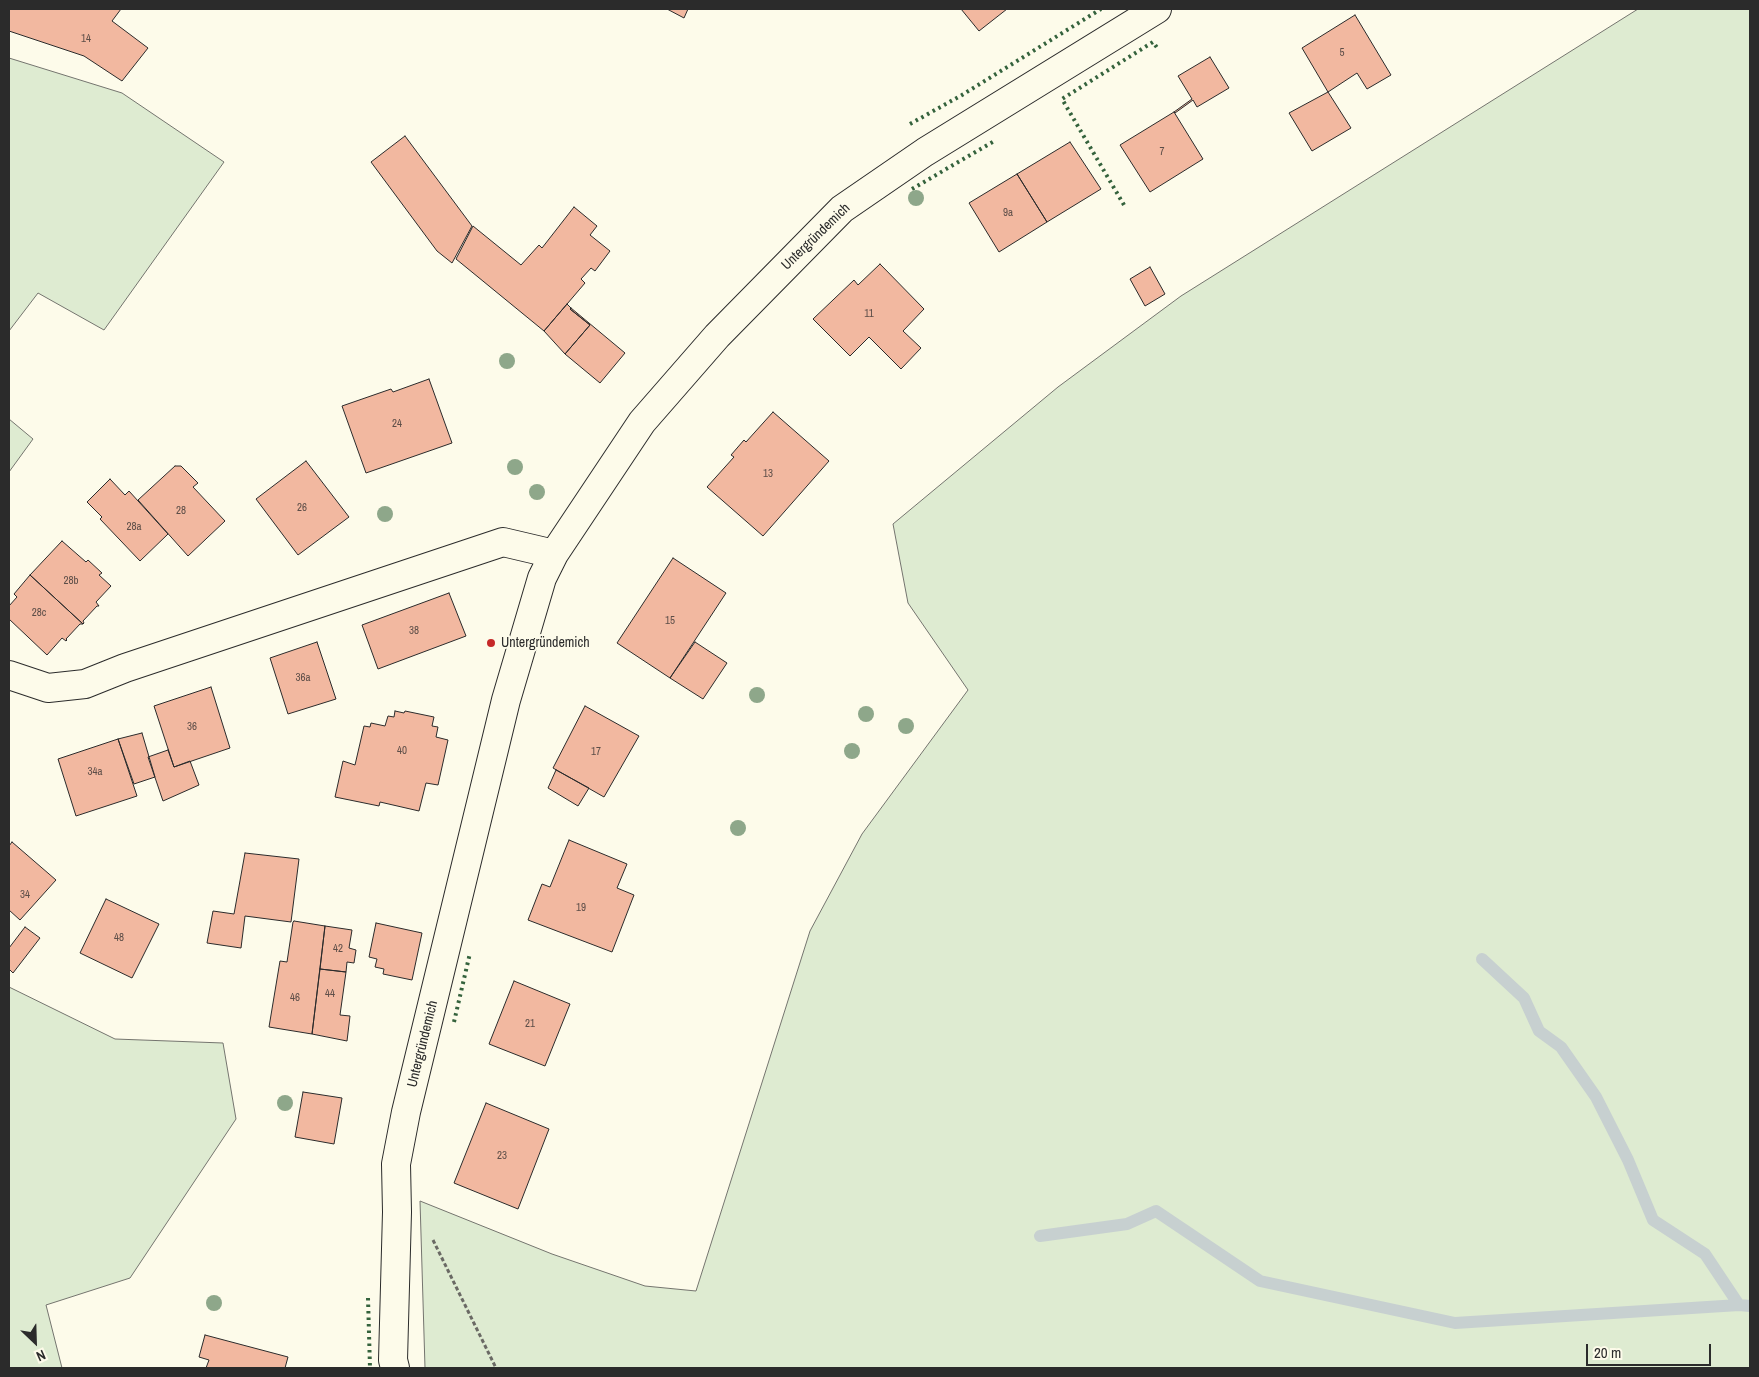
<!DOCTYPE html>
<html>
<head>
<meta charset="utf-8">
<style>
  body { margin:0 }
  #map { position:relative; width:1759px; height:1377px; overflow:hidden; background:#fdfbea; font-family:"Archivo Narrow",sans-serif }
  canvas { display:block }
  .frame { position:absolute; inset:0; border:10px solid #2b2b2b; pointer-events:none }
  .north { position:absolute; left:10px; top:1317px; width:50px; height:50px; -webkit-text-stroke:4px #fdfbea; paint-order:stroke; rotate:156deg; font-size:14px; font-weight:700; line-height:20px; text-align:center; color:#2b2b2b }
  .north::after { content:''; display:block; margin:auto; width:18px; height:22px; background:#2b2b2b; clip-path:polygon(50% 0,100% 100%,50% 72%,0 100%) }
  .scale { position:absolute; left:1586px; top:1344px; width:125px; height:22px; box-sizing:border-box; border:2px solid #2b2b2b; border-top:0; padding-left:6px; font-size:15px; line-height:18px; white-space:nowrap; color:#2b2b2b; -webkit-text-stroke:4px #fdfbea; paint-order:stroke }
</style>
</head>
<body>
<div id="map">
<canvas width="1759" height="1377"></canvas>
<div class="frame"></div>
<div class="north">N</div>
<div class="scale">20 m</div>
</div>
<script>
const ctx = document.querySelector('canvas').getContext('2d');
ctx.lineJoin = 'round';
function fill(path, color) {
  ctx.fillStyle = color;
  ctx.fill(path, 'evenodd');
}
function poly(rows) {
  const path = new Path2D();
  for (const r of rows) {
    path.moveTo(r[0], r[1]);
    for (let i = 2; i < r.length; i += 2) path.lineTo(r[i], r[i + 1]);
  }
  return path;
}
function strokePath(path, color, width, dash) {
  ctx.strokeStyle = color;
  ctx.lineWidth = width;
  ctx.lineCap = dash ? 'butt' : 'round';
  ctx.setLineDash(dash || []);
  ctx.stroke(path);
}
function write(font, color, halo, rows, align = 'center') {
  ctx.font = font + ' "Archivo Narrow",sans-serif';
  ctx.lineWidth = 4;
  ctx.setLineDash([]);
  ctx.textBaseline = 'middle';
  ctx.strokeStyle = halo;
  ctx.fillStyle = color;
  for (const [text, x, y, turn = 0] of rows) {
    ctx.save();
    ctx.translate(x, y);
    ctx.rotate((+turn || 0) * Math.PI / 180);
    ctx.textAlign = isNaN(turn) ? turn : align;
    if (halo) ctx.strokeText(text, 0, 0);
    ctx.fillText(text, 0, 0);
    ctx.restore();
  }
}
const green = poly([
  [1638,9,1750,9,1750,1368,425,1368,420,1201,552,1254,645,1286,696,1291,810,931,862,834,968,690,908,603,893,524,1058,387,1181,296,1638,9],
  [9,58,122,93,224,162,104,330,38,293,9,331,9,58],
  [9,419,33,439,9,472,9,419],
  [9,987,115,1039,223,1043,236,1119,130,1278,46,1305,62,1368,9,1368,9,987]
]);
const stream = poly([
  [1482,959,1524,998,1539,1031,1561,1047,1596,1097,1628,1160,1653,1220,1705,1254,1739,1305],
  [1040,1236,1127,1224,1156,1211,1260,1281,1455,1323,1739,1305,1750,1306]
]);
const building = poly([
  [9,9,121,9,112,21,148,48,122,81,84,56,9,31,9,9],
  [667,9,688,9,684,18,667,9],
  [961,9,1007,9,979,31,961,9],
  [1355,15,1391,75,1367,89,1357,73,1328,92,1302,48,1355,15],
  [1210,57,1229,88,1197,107,1193,100,1175,113,1174,112,1192,99,1178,76,1210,57],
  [1328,92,1351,128,1312,151,1289,113,1328,92],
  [1174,112,1203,159,1150,192,1120,145,1174,112],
  [405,136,472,226,452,263,437,251,371,162,405,136],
  [1070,142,1101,189,1047,222,1017,174,1070,142],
  [1017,174,1047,222,999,252,969,203,1017,174],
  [574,207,597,226,590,235,610,251,595,271,591,268,581,279,585,283,544,331,456,259,473,226,521,265,539,245,542,248,574,207],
  [880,264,924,309,903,331,921,348,901,369,869,337,850,356,813,319,854,280,858,285,880,264],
  [1150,267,1165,294,1145,306,1130,279,1150,267],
  [567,304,571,308,570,309,590,325,565,354,544,331,567,304],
  [571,308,625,353,600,383,565,354,590,325,570,309,571,308],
  [429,379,452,443,366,473,342,406,391,389,393,392,429,379],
  [773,412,829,461,763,536,707,487,734,457,731,455,744,440,746,442,773,412],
  [306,461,349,517,298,555,256,499,306,461],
  [175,466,181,466,198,483,193,487,225,521,188,556,138,500,175,466],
  [110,479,125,495,129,491,168,534,140,561,100,519,102,517,87,502,110,479],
  [62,541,86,562,88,560,102,573,99,575,111,586,96,602,99,606,97,606,83,621,84,623,83,624,30,575,62,541],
  [673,558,726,593,670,678,617,643,673,558],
  [30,575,83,624,80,624,66,639,67,640,66,641,62,638,47,655,9,619,9,606,17,597,14,594,30,575],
  [449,593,466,636,378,669,362,625,449,593],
  [317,642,336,699,288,714,270,658,317,642],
  [695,642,727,663,703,699,670,678,695,642],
  [211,687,230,748,174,767,154,706,211,687],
  [585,706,639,736,604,797,553,768,585,706],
  [395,711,404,713,405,711,434,717,432,726,438,727,436,737,448,740,438,785,426,783,419,811,380,802,379,806,335,797,343,761,355,765,364,726,370,727,371,723,385,726,388,716,394,717,395,711],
  [142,733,155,777,134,784,118,739,142,733],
  [118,739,137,796,76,816,58,759,118,739],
  [168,750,174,767,190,761,199,785,163,801,148,757,168,750],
  [556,770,589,788,578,806,548,788,556,770],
  [569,840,627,864,617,888,634,895,612,952,528,920,542,884,550,887,569,840],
  [12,842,56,880,20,920,9,910,9,846,12,842],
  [245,853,299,859,291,922,245,916,241,948,207,943,213,911,234,914,245,853],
  [106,899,159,924,132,978,80,953,106,899],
  [294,921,325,926,312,1034,269,1027,280,961,287,962,293,922,294,921],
  [376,923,422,933,412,980,383,974,384,969,375,967,377,959,369,957,376,923],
  [325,926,352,930,349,948,356,950,354,963,347,962,346,972,320,969,325,926],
  [25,927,40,938,13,973,9,969,9,948,25,927],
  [320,969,346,972,340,1015,350,1016,347,1041,312,1034,320,969],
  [514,981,570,1004,545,1066,489,1044,514,981],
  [303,1092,342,1098,334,1144,295,1137,303,1092],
  [486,1103,549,1129,518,1209,454,1183,486,1103],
  [205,1335,288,1357,285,1368,206,1368,209,1360,199,1357,205,1335]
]);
const path = poly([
  [433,1240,496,1368]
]);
const minor = poly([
  [9,675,48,688,85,684,125,668,503,542,554,554],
  [395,1368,393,1360,397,1212,396,1164,406,1112,506,700,542,578,554,554,642,422,717,336,842,209,925,152,1157,9]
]);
const hedge = poly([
  [910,124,962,95,1101,9],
  [912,189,996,140],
  [1124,205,1062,99,1153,42,1158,49],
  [454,1022,470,953],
  [368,1298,370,1368]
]);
const trees = [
  [916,198],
  [507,361],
  [515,467],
  [537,492],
  [385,514],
  [757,695],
  [866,714],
  [906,726],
  [852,751],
  [738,828],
  [285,1103],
  [214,1303]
];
const markers = [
  [491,643,5,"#c62828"]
];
const numberNames = [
  ["14",86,39],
  ["5",1342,53],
  ["7",1162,152],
  ["9a",1008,213],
  ["11",869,314],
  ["24",397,424],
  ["13",768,474],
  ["26",302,508],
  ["28",181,511],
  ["28a",134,527],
  ["28b",71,581],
  ["28c",39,613],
  ["15",670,621],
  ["38",414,631],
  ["36a",303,678],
  ["36",192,727],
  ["40",402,751],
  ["17",596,752],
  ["34a",95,772],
  ["34",25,895],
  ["19",581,908],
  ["48",119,938],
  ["42",338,949],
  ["44",330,994],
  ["46",295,998],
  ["21",530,1024],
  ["23",502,1156]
];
const streetNames = [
  ["Untergründemich",816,237,-44],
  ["Untergründemich",423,1044,-76]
];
const poiNames = [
  ["Untergründemich",501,643]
];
fill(green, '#deebd1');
strokePath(green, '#74746e', 1);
strokePath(stream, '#c7d0d0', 12);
fill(building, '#f2b8a0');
strokePath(building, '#2b2b2b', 1);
strokePath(minor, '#2b2b2b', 30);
strokePath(path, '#6a6964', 3, [4, 2.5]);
strokePath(minor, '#fdfbea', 28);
strokePath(hedge, '#34623c', 4, [2.5, 4]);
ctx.fillStyle = '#8ea78a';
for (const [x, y] of trees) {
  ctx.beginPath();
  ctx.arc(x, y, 8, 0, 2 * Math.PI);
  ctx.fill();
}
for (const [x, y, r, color] of markers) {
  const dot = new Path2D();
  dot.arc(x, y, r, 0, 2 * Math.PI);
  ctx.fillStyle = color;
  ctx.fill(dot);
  strokePath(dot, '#fdfbea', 2);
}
write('11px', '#5d4e48', null, numberNames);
write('14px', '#2b2b2b', '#fdfbea', streetNames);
write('14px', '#2b2b2b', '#fdfbea', poiNames, 'left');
</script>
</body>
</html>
